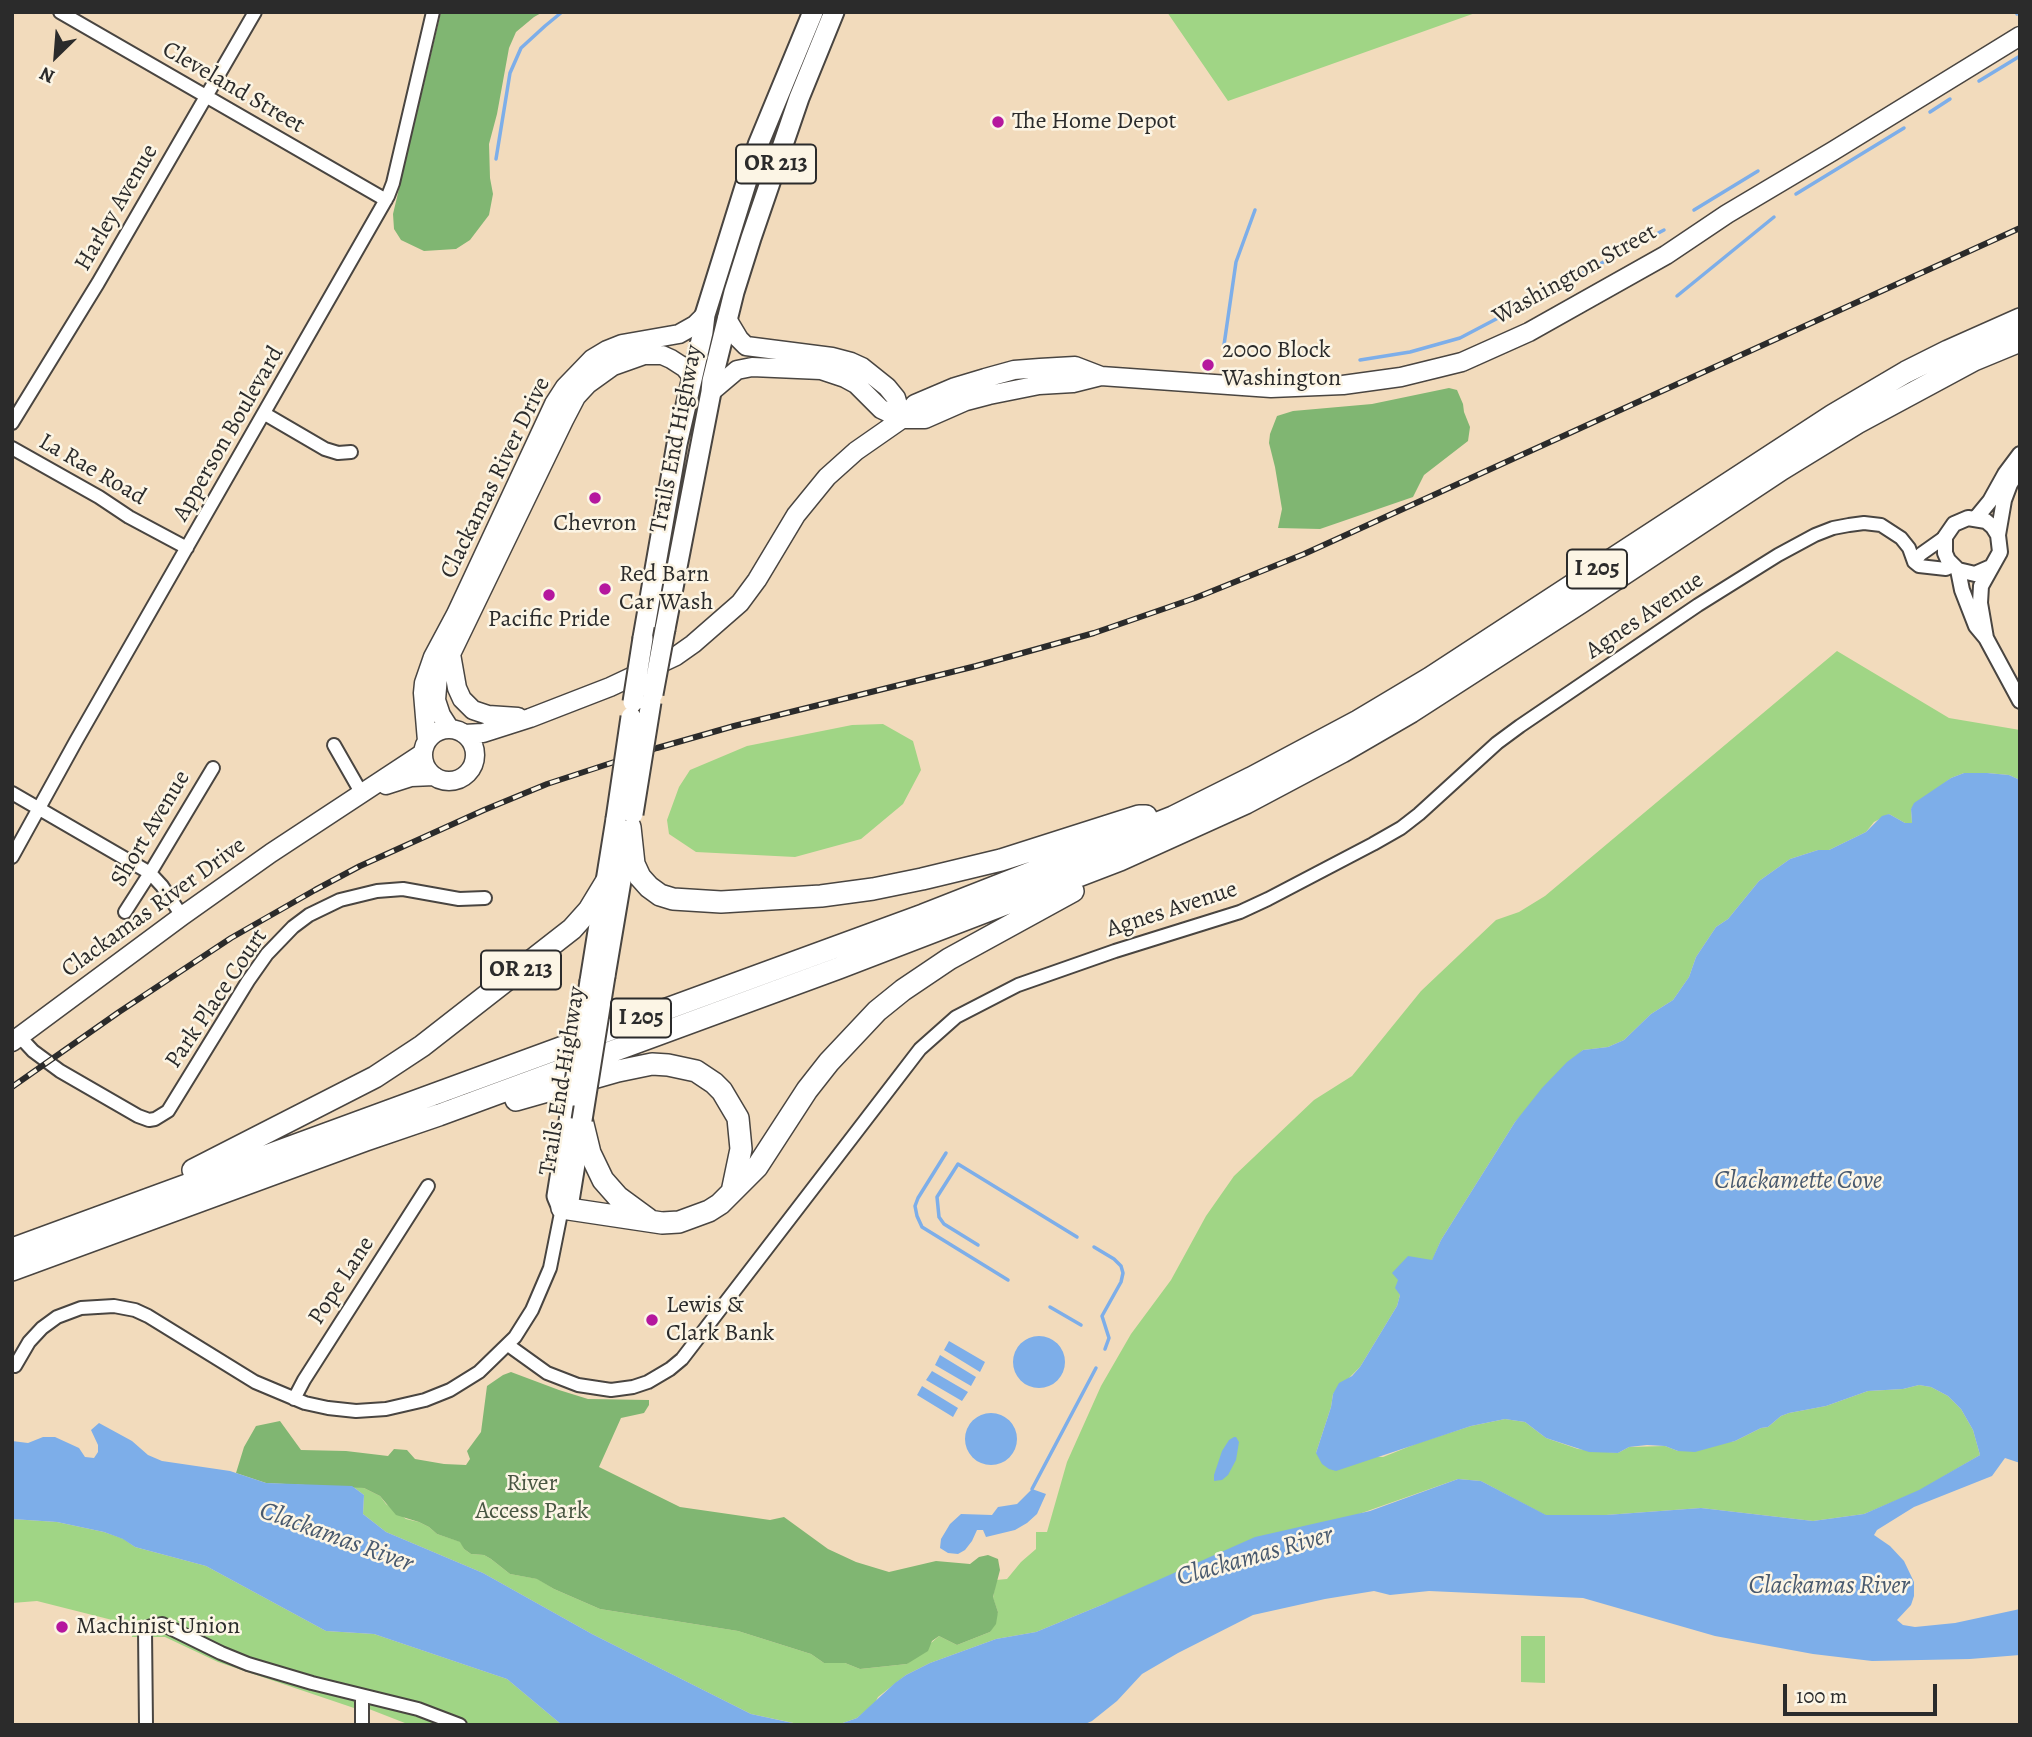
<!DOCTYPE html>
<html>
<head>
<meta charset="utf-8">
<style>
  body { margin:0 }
  #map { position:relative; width:2032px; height:1737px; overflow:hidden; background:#f2dbbc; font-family:Alegreya,serif }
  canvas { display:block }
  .frame { position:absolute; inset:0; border:14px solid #2b2b2b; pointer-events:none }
  .north { position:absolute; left:21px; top:21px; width:70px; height:70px; -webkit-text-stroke:5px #fcf5e5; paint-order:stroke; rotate:205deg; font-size:19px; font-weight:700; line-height:28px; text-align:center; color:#2b2b2b }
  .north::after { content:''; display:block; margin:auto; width:24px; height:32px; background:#2b2b2b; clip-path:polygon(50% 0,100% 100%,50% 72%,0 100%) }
  .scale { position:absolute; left:1783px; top:1684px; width:154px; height:32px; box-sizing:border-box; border:4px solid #2b2b2b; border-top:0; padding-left:9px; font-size:21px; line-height:24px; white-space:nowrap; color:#2b2b2b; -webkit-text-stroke:5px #fcf5e5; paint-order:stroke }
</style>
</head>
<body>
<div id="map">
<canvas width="2032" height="1737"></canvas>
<div class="frame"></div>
<div class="north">N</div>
<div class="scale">100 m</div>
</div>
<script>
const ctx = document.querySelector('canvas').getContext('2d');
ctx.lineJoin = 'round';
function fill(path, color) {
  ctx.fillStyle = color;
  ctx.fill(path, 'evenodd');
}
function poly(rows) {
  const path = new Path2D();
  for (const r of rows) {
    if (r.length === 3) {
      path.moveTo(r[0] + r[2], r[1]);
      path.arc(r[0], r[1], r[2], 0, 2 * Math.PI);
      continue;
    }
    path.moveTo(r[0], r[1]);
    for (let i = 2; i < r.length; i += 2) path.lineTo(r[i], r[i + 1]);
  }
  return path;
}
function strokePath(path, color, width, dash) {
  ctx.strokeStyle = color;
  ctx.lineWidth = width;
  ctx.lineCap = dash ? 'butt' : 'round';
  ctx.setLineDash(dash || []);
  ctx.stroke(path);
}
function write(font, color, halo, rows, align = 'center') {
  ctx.font = font + ' Alegreya,serif';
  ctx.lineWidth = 5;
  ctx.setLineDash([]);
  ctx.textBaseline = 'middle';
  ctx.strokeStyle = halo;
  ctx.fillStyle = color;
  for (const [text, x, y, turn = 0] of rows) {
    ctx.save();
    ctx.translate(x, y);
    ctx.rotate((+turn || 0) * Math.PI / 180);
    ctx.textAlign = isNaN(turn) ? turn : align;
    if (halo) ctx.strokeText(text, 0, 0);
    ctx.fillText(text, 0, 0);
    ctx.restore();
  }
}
const green = poly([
  [1167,12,1478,12,1228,101],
  [1837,651,1949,718,2020,730,2020,780,2009,775,1987,773,1964,773,1951,778,1911,809,1912,823,1905,823,1889,814,1874,822,1866,832,1829,850,1818,850,1790,859,1759,881,1728,919,1716,927,1696,957,1689,977,1673,1000,1651,1014,1624,1040,1608,1047,1583,1050,1515,1122,1441,1240,1432,1261,1398,1280,1400,1295,1397,1306,1360,1367,1333,1394,1331,1407,1316,1453,1383,1457,1418,1443,1471,1426,1505,1419,1525,1422,1546,1438,1578,1449,1618,1453,1629,1447,1665,1446,1678,1451,1735,1441,1761,1428,1768,1427,1781,1416,1789,1413,1826,1406,1868,1391,1903,1389,1919,1385,1931,1387,1948,1396,1961,1409,1973,1430,1980,1455,1919,1491,1864,1514,1813,1521,1701,1508,1606,1515,1545,1515,1481,1481,1458,1479,1104,1604,1036,1632,996,1639,930,1663,906,1675,878,1697,875,1703,857,1718,837,1725,803,1725,751,1714,592,1634,483,1573,386,1532,363,1514,364,1495,352,1486,364,1488,380,1496,386,1504,406,1519,419,1522,429,1527,437,1534,461,1542,464,1549,471,1554,484,1555,491,1559,510,1574,538,1579,554,1589,600,1609,738,1631,811,1654,824,1663,845,1663,860,1669,907,1664,939,1636,957,1645,990,1632,998,1612,993,1598,996,1580,1007,1579,1021,1562,1036,1549,1036,1532,1047,1532,1067,1462,1101,1386,1131,1334,1171,1280,1206,1216,1234,1176,1314,1100,1352,1076,1421,991,1496,920,1519,912,1545,896],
  [883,724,913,741,921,770,903,804,861,839,795,857,696,852,669,834,667,820,679,787,690,770,747,746,852,725],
  [12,1519,57,1522,104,1532,124,1539,135,1547,206,1566,326,1631,374,1634,507,1679,562,1725,410,1725,369,1709,354,1708,218,1662,165,1637,132,1637,132,1625,37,1601,12,1603],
  [1521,1636,1545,1636,1545,1683,1521,1682]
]);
const forest = poly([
  [441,12,543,12,534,17,516,32,509,48,497,114,489,144,490,178,493,194,489,215,470,240,456,249,424,251,401,240,394,229,393,214],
  [1449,388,1457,390,1463,404,1464,412,1470,427,1468,441,1424,475,1413,497,1320,529,1278,528,1282,509,1275,467,1269,443,1270,434,1277,416,1293,411,1372,404],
  [511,1372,559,1390,588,1399,649,1400,649,1405,644,1413,621,1418,599,1467,680,1507,770,1520,784,1517,828,1549,856,1562,889,1572,936,1561,970,1564,979,1557,988,1555,998,1559,1000,1570,993,1597,998,1612,996,1624,990,1632,957,1645,939,1636,932,1641,928,1651,907,1664,860,1669,845,1663,824,1663,811,1654,738,1631,600,1609,554,1589,537,1579,510,1574,491,1559,484,1555,471,1554,464,1549,460,1542,437,1534,429,1527,419,1522,396,1515,380,1496,364,1488,266,1483,236,1473,244,1447,256,1426,280,1421,301,1450,346,1451,388,1456,394,1449,407,1450,415,1459,444,1464,466,1465,470,1459,467,1451,481,1432,487,1386,503,1375]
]);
const water = poly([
  [1964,773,1987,773,2009,775,2020,780,2020,1463,2005,1458,1992,1476,1914,1507,1877,1530,1874,1535,1890,1546,1904,1561,1914,1582,1914,1596,1911,1605,1897,1620,1903,1625,1915,1627,1955,1623,2020,1609,2020,1655,1970,1659,1872,1661,1813,1654,1715,1636,1583,1598,1429,1591,1390,1595,1374,1591,1325,1599,1253,1615,1178,1653,1142,1674,1117,1701,1092,1721,1083,1725,837,1725,857,1718,895,1683,906,1675,930,1663,996,1639,1036,1632,1104,1604,1255,1537,1370,1511,1458,1479,1481,1481,1546,1515,1606,1515,1701,1508,1813,1521,1864,1514,1919,1490,1980,1455,1973,1430,1961,1409,1948,1396,1931,1387,1919,1385,1903,1389,1868,1391,1826,1406,1789,1413,1781,1416,1768,1427,1761,1428,1735,1441,1695,1452,1678,1451,1665,1446,1647,1445,1629,1447,1618,1453,1589,1452,1546,1438,1525,1422,1505,1419,1471,1426,1336,1471,1329,1469,1322,1464,1316,1453,1331,1407,1333,1394,1339,1383,1352,1376,1360,1367,1397,1306,1400,1295,1395,1288,1398,1280,1392,1273,1408,1256,1432,1260,1441,1240,1515,1122,1542,1088,1567,1062,1583,1050,1608,1047,1624,1040,1651,1014,1673,1000,1689,977,1696,957,1716,927,1728,919,1759,881,1790,859,1818,850,1829,850,1866,832,1882,816,1889,814,1905,823,1912,823,1911,809,1914,803,1951,778],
  [1039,1362,26],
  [949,1341,985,1362,980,1372,944,1350],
  [940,1355,976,1377,971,1386,935,1365],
  [932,1371,968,1392,962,1401,926,1380],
  [922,1386,958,1408,953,1417,917,1395],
  [991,1439,26],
  [99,1423,132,1441,148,1455,162,1461,230,1471,266,1483,352,1486,364,1495,363,1514,386,1532,483,1573,592,1634,751,1714,802,1725,562,1725,507,1679,374,1634,326,1631,206,1566,135,1547,123,1539,104,1532,57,1522,12,1519,12,1441,28,1443,43,1437,55,1437,79,1448,85,1457,94,1458,98,1452,98,1445,91,1430],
  [1234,1437,1236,1437,1239,1442,1236,1460,1228,1475,1222,1480,1214,1481,1214,1475,1222,1451,1229,1440],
  [1032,1489,1046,1494,1037,1514,1027,1523,1015,1530,986,1537,983,1530,977,1530,972,1541,965,1550,958,1554,948,1553,940,1548,941,1539,950,1524,961,1514,992,1515,998,1507,1017,1504]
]);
const stream = poly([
  [2016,12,2017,14],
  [1979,81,2020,56],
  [1930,112,1950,99],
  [496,159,510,73,521,48,545,26,562,12],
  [1796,194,1904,128],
  [1694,210,1758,171],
  [1677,296,1774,217],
  [1530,301,1664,230],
  [1224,345,1236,262,1255,210],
  [1360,360,1410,352,1460,338,1500,317],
  [946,1153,918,1198,915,1206,917,1216,922,1227,1008,1280],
  [978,1245,944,1224,939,1217,937,1197,958,1164,1077,1237],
  [1094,1247,1114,1259,1121,1266,1123,1273,1121,1282,1102,1316,1109,1338,1105,1349],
  [1050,1307,1081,1325],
  [1032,1489,1096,1368]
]);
const minor = poly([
  [60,12,386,200],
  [265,414,325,449,338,453,351,452],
  [12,423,98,283,255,12],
  [12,448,99,497,129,517,187,548],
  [1914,562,1921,554,1945,537],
  [334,745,362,794],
  [12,793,150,873,162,886,182,916],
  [12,857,76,741,388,196,393,183,433,12],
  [125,912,150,873,213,768],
  [20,1037,33,1051,60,1071,138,1116,149,1120,155,1119,168,1111,248,981,267,954,293,927,309,915,340,900,377,891,403,889,459,899,485,898],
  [508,1345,547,1373,578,1385,611,1390,633,1387,648,1382,670,1369,682,1359,920,1049,956,1017,1018,985,1115,951,1240,912,1268,899,1373,844,1401,828,1419,814,1497,743,1520,726,1698,605,1778,555,1815,535,1833,528,1849,525,1864,523,1881,525,1901,538,1909,548,1914,562,1919,566,1946,569,1953,566],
  [15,1366,29,1342,42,1328,57,1317,81,1308,114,1306,135,1310,148,1316,255,1382,305,1403,328,1408,356,1411,386,1409,425,1400,450,1390,479,1372,515,1337,532,1310,550,1268,562,1208],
  [294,1399,304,1380,428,1186],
  [362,1696,362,1725],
  [146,1725,145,1630,151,1626,162,1624,221,1653,248,1664,312,1683,418,1709,460,1725]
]);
const tertiary = poly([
  [1976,518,1990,501,2005,474,2020,454],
  [1991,567,1975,574,1958,570,1948,560,1945,553,1945,537,1954,524,1968,518,1986,521,1993,527,1998,535],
  [1958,570,1962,590,1976,626,1986,638,2020,701],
  [1986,638,1980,603,1981,586,2000,552,1998,535,2004,500,2010,484,2020,468]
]);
const secondary = poly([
  [727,319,739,339,746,346,832,357,851,362,862,367,887,387,896,398,902,419],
  [711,392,737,370,752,367,821,370,845,378,856,384,881,409,902,419,925,419,966,401,989,395,1039,385,1073,383,1101,376],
  [451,654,457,688,462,699,473,710,488,715,518,717],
  [450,729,441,715,436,700,438,676,451,654,564,420,576,397,588,384,613,366,644,355,662,355,671,359,685,368,692,377],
  [449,755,26],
  [464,734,483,733,530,718,610,687,676,656,693,644,740,603,757,580,796,515,827,477,856,451,902,419,915,404,955,387,985,378,1014,370,1040,368,1075,366,1101,376,1271,388,1343,385,1401,377,1462,362,1529,332,1666,255,1727,214,1833,151,2020,36],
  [427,741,423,693,424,683,433,657,456,614,554,404,565,387,592,359,607,350,622,344,679,334,695,325,705,315],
  [386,785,411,777,434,776],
  [12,1042,182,916,271,853,423,753]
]);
const trunk = poly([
  [665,629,711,392,712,381,734,292,751,238,799,98,834,12],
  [643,638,677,444,703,332,705,315,758,145,813,12],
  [605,976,628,839],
  [590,981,616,819],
  [573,1096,557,1196,562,1208,569,1201,582,1121]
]);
const motorway = poly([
  [630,827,634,864,640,877,649,887,660,895,673,899,721,902,821,896,873,889,922,879,1001,860,1139,816,1146,816],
  [516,1100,618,1071,652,1064,668,1065,696,1071,714,1083,722,1091,738,1118,741,1149,732,1192],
  [582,1120,590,1153,603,1180,618,1197,648,1219],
  [193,1170,375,1077,422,1046,572,929,589,910,606,882],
  [562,1208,662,1223,679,1222,709,1211,720,1204,757,1167,807,1090,829,1062,877,1011,903,990,949,959,1073,891],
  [12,1249,923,915,1173,817,1251,778,1358,721,1430,678,1833,415,1906,372,1948,351,2020,319],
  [12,1270,366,1140,439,1115,839,968,1120,860,1246,803,1342,752,1411,712,1580,603,1782,469,1857,423,1974,360,2020,341]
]);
const rail = poly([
  [12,1087,119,1012,231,938,315,890,360,866,484,810,547,784,657,748,734,726,976,666,1094,633,1195,598,1304,554,2020,228]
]);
const trunkBridge = poly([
  [653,694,665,629],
  [633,702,643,638],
  [633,814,651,702],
  [616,819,631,717],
  [573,1096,590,981],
  [582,1120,605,976]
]);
const markers = [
  [998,122,7,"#b5179e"],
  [1208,365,7,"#b5179e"],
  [595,498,7,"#b5179e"],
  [605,589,7,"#b5179e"],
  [549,595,7,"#b5179e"],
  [652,1320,7,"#b5179e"],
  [62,1627,7,"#b5179e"]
];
const shields = [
  [776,164,80],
  [1597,569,60],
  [521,970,80],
  [641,1018,60]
];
const shieldNames = [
  ["OR 213",776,164],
  ["I 205",1597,569],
  ["OR 213",521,970],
  ["I 205",641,1018]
];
const streetNames = [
  ["Cleveland Street",233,88,30],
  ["Harley Avenue",117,208,-60],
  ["Washington Street",1575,275,-29],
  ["Apperson Boulevard",229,434,-60],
  ["Trails End Highway",677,439,-79],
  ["La Rae Road",92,470,30],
  ["Clackamas River Drive",496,478,-64],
  ["Agnes Avenue",1645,616,-34],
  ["Short Avenue",151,829,-59],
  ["Clackamas River Drive",154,908,-36],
  ["Agnes Avenue",1172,910,-18],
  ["Park Place Court",217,999,-56],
  ["Trails End Highway",563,1081,-81],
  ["Pope Lane",342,1281,-57]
];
const poiNames = [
  ["The Home Depot",1012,122],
  ["2000 Block",1222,351],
  ["Washington",1222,379],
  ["Chevron",595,524,"center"],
  ["Red Barn",619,575],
  ["Car Wash",619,603],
  ["Pacific Pride",549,620,"center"],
  ["Lewis &",666,1306],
  ["Clark Bank",666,1334],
  ["Machinist Union",76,1627]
];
const parkNames = [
  ["River",532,1484],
  ["Access Park",532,1512]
];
const waterNames = [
  ["Clackamette Cove",1798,1182],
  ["Clackamas River",336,1538,20],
  ["Clackamas River",1255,1557,-16],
  ["Clackamas River",1829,1587]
];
fill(green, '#a0d585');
fill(forest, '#80b672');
fill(water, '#7daee9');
strokePath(stream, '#7daee9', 3.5);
strokePath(minor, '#494541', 16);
strokePath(tertiary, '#494541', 18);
strokePath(secondary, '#494541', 21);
strokePath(trunk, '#494541', 23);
strokePath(motorway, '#494541', 24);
strokePath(minor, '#fff', 12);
strokePath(tertiary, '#fff', 14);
strokePath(secondary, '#fff', 18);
strokePath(trunk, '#fff', 19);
strokePath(motorway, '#fff', 21);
strokePath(rail, '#2b2b2b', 6);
strokePath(rail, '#fcf5e5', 3.5, [10]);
strokePath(trunkBridge, '#494541', 23, []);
strokePath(trunkBridge, '#fff', 19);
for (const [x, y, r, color] of markers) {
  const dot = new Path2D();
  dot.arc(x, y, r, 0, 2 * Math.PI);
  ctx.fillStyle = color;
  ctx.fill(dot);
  strokePath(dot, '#fcf5e5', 2.5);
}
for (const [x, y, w] of shields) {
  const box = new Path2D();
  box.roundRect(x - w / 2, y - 19.5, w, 39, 5);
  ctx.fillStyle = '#fcf5e5';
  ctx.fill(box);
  strokePath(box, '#2b2b2b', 2);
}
write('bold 23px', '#2b2b2b', null, shieldNames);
write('24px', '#2b2b2b', '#fcf5e5', streetNames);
write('24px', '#2b2b2b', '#fcf5e5', poiNames, 'left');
write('24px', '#485642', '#fcf5e5', parkNames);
write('italic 26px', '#48596e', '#fcf5e5', waterNames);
</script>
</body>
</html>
